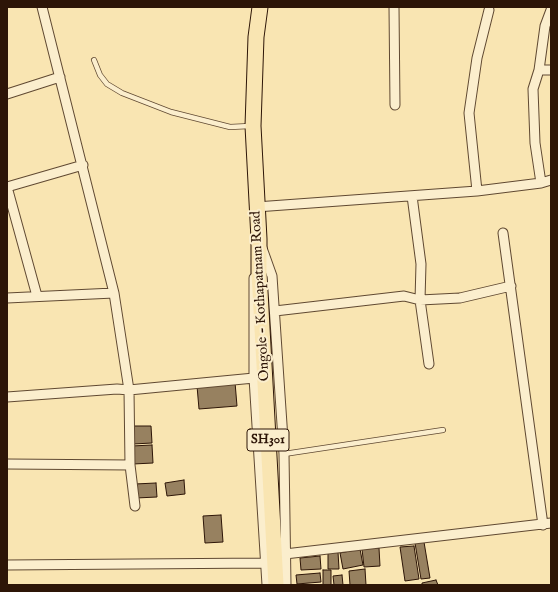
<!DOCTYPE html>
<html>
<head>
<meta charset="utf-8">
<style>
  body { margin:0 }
  #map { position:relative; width:558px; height:592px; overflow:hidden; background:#f9e5b2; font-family:"IM FELL English",serif }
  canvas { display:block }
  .frame { position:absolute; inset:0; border:8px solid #2d1507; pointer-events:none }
</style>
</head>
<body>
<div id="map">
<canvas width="558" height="592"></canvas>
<div class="frame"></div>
</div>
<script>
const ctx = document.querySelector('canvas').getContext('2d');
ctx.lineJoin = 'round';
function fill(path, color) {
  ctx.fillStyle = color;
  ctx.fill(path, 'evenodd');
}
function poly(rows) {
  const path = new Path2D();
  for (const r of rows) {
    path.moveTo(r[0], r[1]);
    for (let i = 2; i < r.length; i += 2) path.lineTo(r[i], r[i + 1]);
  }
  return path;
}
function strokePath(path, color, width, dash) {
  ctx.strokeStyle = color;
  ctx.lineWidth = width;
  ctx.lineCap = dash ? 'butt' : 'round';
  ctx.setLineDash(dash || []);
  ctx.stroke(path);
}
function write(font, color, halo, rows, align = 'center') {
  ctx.font = font + ' "IM FELL English",serif';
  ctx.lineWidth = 4;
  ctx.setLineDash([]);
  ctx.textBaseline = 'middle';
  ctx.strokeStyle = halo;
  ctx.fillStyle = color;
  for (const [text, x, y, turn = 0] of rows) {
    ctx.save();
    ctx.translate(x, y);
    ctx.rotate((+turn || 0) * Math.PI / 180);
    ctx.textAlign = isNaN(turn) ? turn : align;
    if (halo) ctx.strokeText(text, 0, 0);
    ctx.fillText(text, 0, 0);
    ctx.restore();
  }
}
const building = poly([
  [235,382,237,406,199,409,197,386,235,382],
  [133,426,151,426,152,443,133,444,133,426],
  [152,445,153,463,133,464,132,446,152,445],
  [184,480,185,494,167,496,165,483,184,480],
  [156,483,157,497,136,498,135,484,156,483],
  [221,515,223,542,205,543,203,516,221,515],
  [424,542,430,578,421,579,415,543,424,542],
  [414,546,419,579,405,581,400,547,414,546],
  [379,548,380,566,364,567,362,549,379,548],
  [360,549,363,565,343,569,340,553,360,549],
  [328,552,338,552,339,569,328,569,328,552],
  [320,556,321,569,301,570,300,558,320,556],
  [365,569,366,585,350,585,349,571,365,569],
  [323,570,331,570,331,585,323,585,323,570],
  [320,573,321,582,297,584,296,575,320,573],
  [342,575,343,585,334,585,333,576,342,575],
  [436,580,438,585,422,585,422,583,436,580]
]);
const lane = poly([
  [94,60,100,75,107,84,122,93,171,112,230,127,250,126],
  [284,454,443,430]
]);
const street = poly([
  [42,7,114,293,129,390,130,465,135,506],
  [394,7,395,105],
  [539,70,551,70],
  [7,94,60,77],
  [541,183,535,143,533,89,539,70,545,26,551,10],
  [7,187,37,296],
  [7,187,83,165],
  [477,191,469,113,477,58,489,10],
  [412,196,421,264,420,300,429,364],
  [256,207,477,191,541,183,551,180],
  [503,233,543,525],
  [262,248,272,276,284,454,286,585],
  [254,278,254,378,267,585],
  [7,298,114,293],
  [275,311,404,296,420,300,460,298,511,286],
  [7,397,117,389,129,390,254,378],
  [7,464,130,465],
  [285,554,551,523],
  [7,565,265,563]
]);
const primary = poly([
  [260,7,256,37,253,126,259,239,259,273,276,585]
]);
const shields = [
  [268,440,42]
];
const shieldNames = [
  ["SH301",268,440]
];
const streetNames = [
  ["Ongole - Kothapatnam Road",261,296,-93]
];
fill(building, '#978160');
strokePath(building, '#2d1507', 1);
strokePath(lane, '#604932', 6);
strokePath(street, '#604932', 11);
strokePath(primary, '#2d1507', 17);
strokePath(lane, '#fbeecd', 4.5);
strokePath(street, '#fbeecd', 9);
strokePath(primary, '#f9e5b2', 15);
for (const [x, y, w] of shields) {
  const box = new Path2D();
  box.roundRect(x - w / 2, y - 11, w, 22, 3);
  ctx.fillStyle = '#fbeecd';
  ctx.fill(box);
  strokePath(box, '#2d1507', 1);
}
write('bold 13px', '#2d1507', null, shieldNames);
write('14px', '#2d1507', '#fbeecd', streetNames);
</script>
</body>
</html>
